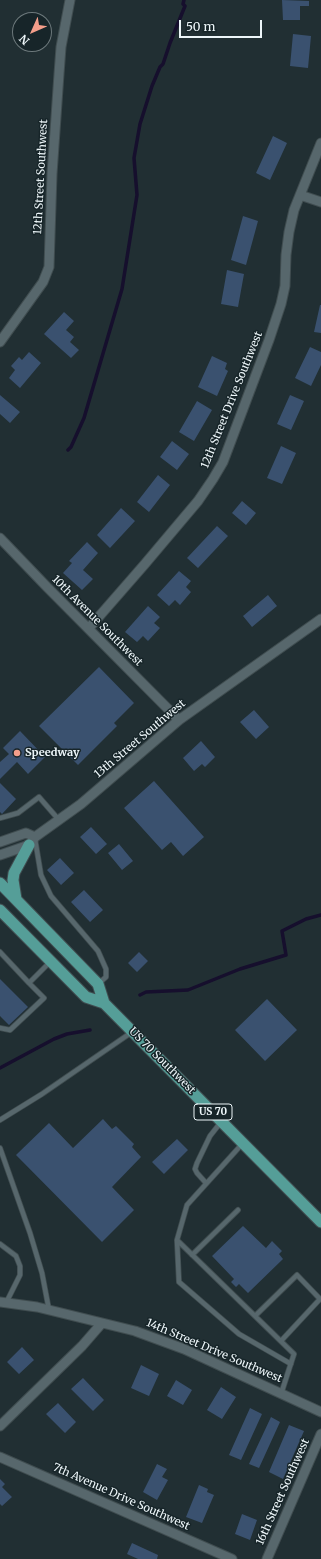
<!DOCTYPE html>
<html>
<head>
<meta charset="utf-8">
<style>
  body { margin:0 }
  #map { position:relative; width:321px; height:1559px; overflow:hidden; background:#212f33; font-family:Merriweather,serif }
  canvas { display:block }
  .north { position:absolute; left:12px; top:12px; width:40px; height:40px; box-sizing:border-box; background:#172529; border:1px solid #6d797c; border-radius:50%; rotate:225deg; font-size:11px; font-weight:700; line-height:16px; text-align:center; color:#edf6f9 }
  .north::after { content:''; display:block; margin:auto; width:14px; height:18px; background:#f49e8a; clip-path:polygon(50% 0,100% 100%,50% 72%,0 100%) }
  .scale { position:absolute; left:179px; top:20px; width:83px; height:18px; box-sizing:border-box; border:2px solid #edf6f9; border-top:0; padding-left:5px; font-size:12px; line-height:14px; white-space:nowrap; color:#edf6f9; -webkit-text-stroke:3px #172529; paint-order:stroke }
</style>
</head>
<body>
<div id="map">
<canvas width="321" height="1559"></canvas>
<div class="north">N</div>
<div class="scale">50 m</div>
</div>
<script>
const ctx = document.querySelector('canvas').getContext('2d');
ctx.lineJoin = 'round';
function poly(rows) {
  const path = new Path2D();
  for (const r of rows) {
    path.moveTo(r[0], r[1]);
    for (let i = 2; i < r.length; i += 2) path.lineTo(r[i], r[i + 1]);
  }
  return path;
}
function strokePath(path, color, width, dash) {
  ctx.strokeStyle = color;
  ctx.lineWidth = width;
  ctx.lineCap = dash ? 'butt' : 'round';
  ctx.setLineDash(dash || []);
  ctx.stroke(path);
}
function fill(path, color) {
  ctx.fillStyle = color;
  ctx.fill(path, 'evenodd');
}
function write(font, color, halo, rows, align = 'center') {
  ctx.font = font + ' Merriweather,serif';
  ctx.lineWidth = 3;
  ctx.setLineDash([]);
  ctx.textBaseline = 'middle';
  ctx.strokeStyle = halo;
  ctx.fillStyle = color;
  for (const [text, x, y, turn = 0] of rows) {
    ctx.save();
    ctx.translate(x, y);
    ctx.rotate((+turn || 0) * Math.PI / 180);
    ctx.textAlign = isNaN(turn) ? turn : align;
    if (halo) ctx.strokeText(text, 0, 0);
    ctx.fillText(text, 0, 0);
    ctx.restore();
  }
}
const stream = poly([
  [68,450,71,447,84,418,122,289,137,195,134,158,140,124,152,86,160,67,163,64,170,43,185,6,183,4,184,0],
  [140,995,146,992,188,990,240,969,286,955,282,931,306,919,321,915],
  [0,1068,54,1039,67,1034,90,1030]
]);
const building = poly([
  [282,0,309,1,309,6,300,6,300,20,283,20],
  [293,34,311,36,308,68,290,66],
  [273,136,287,143,270,180,256,173],
  [243,216,258,221,246,265,231,260],
  [227,270,244,274,238,307,221,304],
  [320,305,321,305,321,333,314,332],
  [64,312,74,321,66,330,74,337,70,342,79,350,71,358,44,334],
  [310,347,321,352,321,365,311,386,295,378],
  [29,352,41,363,20,388,9,378,15,370,11,366,19,357,22,360],
  [212,356,227,363,225,369,228,371,217,396,198,387],
  [0,395,20,412,10,423,0,414],
  [290,395,304,401,291,430,277,424],
  [197,401,212,410,194,441,179,432],
  [172,441,189,454,177,470,160,457],
  [281,446,296,453,282,484,267,478],
  [158,475,170,485,149,512,137,502],
  [242,501,256,513,246,525,232,513],
  [121,508,135,521,110,548,97,535],
  [217,526,228,536,198,568,187,558],
  [87,542,98,553,83,570,93,579,82,590,63,573,72,563,69,561],
  [179,571,191,581,186,587,191,592,180,605,175,600,169,606,157,595],
  [268,595,277,606,252,627,243,616],
  [148,606,160,617,154,623,160,628,148,641,143,636,137,642,125,632],
  [99,667,134,703,114,723,117,726,78,765,39,726],
  [254,710,269,727,256,739,240,722],
  [20,731,45,757,28,774,17,762,0,779,0,762,9,754,3,748],
  [201,741,215,757,205,767,202,764,194,771,183,758],
  [154,781,204,837,183,856,171,842,162,850,124,808],
  [0,783,16,799,2,814,0,812],
  [91,827,107,844,96,854,80,837],
  [119,844,133,861,122,870,108,853],
  [60,858,74,873,61,885,47,870],
  [84,890,103,910,90,922,71,902],
  [139,952,148,961,137,972,128,963],
  [0,979,28,1007,9,1025,0,1016],
  [267,999,297,1030,265,1061,235,1030],
  [103,1119,112,1129,116,1126,134,1144,132,1147,141,1157,112,1187,134,1210,102,1242,16,1155,49,1123,73,1148],
  [177,1139,188,1150,164,1174,152,1162],
  [243,1226,266,1248,272,1241,282,1251,279,1254,283,1259,248,1293,239,1284,236,1287,231,1282,234,1279,212,1256],
  [22,1347,34,1360,19,1374,7,1362],
  [141,1365,159,1374,149,1396,131,1388],
  [83,1378,104,1400,93,1411,71,1389],
  [176,1380,192,1390,183,1405,167,1396],
  [221,1387,236,1397,222,1419,207,1410],
  [58,1403,76,1422,65,1433,46,1414],
  [250,1408,262,1414,241,1460,229,1455],
  [271,1417,280,1422,259,1468,249,1464],
  [289,1425,304,1431,283,1479,269,1472],
  [157,1464,167,1469,162,1477,168,1480,157,1500,143,1492],
  [0,1479,5,1484,2,1487,12,1497,2,1506,0,1504],
  [199,1485,208,1489,207,1492,214,1495,202,1523,186,1517],
  [242,1514,257,1520,250,1540,235,1534],
  [132,1543,158,1555,157,1559,138,1559,127,1554]
]);
const service = poly([
  [0,818,18,813,39,797,59,820],
  [35,839,41,875,51,896,98,951,106,969,106,977,98,984],
  [0,952,29,983,51,961],
  [0,1028,10,1030,44,998,29,983],
  [0,1120,42,1094,132,1032],
  [243,1143,187,1205,177,1240,294,1354,281,1394],
  [0,1148,30,1233,42,1273,49,1310],
  [206,1183,197,1173,195,1169,197,1163,210,1136,221,1122],
  [177,1240,179,1282,239,1334,291,1364],
  [0,1244,16,1256,20,1266,20,1275,6,1303],
  [192,1255,238,1210],
  [255,1316,297,1275,320,1299,281,1341]
]);
const minor = poly([
  [300,195,321,202],
  [0,342,43,282,49,267,52,174,59,74,61,47,70,0],
  [0,538,47,587,179,720],
  [89,628,144,565,198,501,213,479,223,462,269,340,281,304,285,286,286,255,289,232,294,210,321,143],
  [0,842,26,833,35,837],
  [0,855,29,845,35,837,81,804,179,720,321,619],
  [0,1302,37,1307,135,1331,184,1349,321,1412],
  [0,1426,82,1346,102,1323],
  [0,1457,232,1559],
  [267,1559,321,1434]
]);
const primary = poly([
  [0,883,98,984,104,1003,321,1222],
  [16,899,13,880,14,873,29,845],
  [0,910,86,997,104,1003]
]);
const markers = [
  [17,753,4,"#f49e8a"]
];
const shields = [
  [213,1112,38]
];
const shieldNames = [
  ["US 70",213,1112]
];
const streetNames = [
  ["12th Street Southwest",41,177,-87],
  ["12th Street Drive Southwest",232,400,-68],
  ["10th Avenue Southwest",97,621,45],
  ["13th Street Southwest",140,739,-40],
  ["US 70 Southwest",162,1061,45],
  ["14th Street Drive Southwest",214,1351,23],
  ["16th Street Southwest",283,1492,-66],
  ["7th Avenue Drive Southwest",121,1497,24]
];
const poiNames = [
  ["Speedway",25,753]
];
strokePath(stream, '#160f2d', 3.5);
fill(building, '#3a516f');
strokePath(service, '#404d50', 6);
strokePath(minor, '#404d50', 11);
strokePath(primary, '#404d50', 13);
strokePath(service, '#57676c', 4.5);
strokePath(minor, '#57676c', 9);
strokePath(primary, '#559e98', 11);
for (const [x, y, r, color] of markers) {
  const dot = new Path2D();
  dot.arc(x, y, r, 0, 2 * Math.PI);
  ctx.fillStyle = color;
  ctx.fill(dot);
  strokePath(dot, '#172529', 1.5);
}
for (const [x, y, w] of shields) {
  const box = new Path2D();
  box.roundRect(x - w / 2, y - 8, w, 16, 3);
  ctx.fillStyle = '#172529';
  ctx.fill(box);
  strokePath(box, '#edf6f9', 1);
}
write('bold 10px', '#edf6f9', null, shieldNames);
write('11px', '#edf6f9', '#172529', streetNames);
write('bold 11px', '#edf6f9', '#172529', poiNames, 'left');
</script>
</body>
</html>
